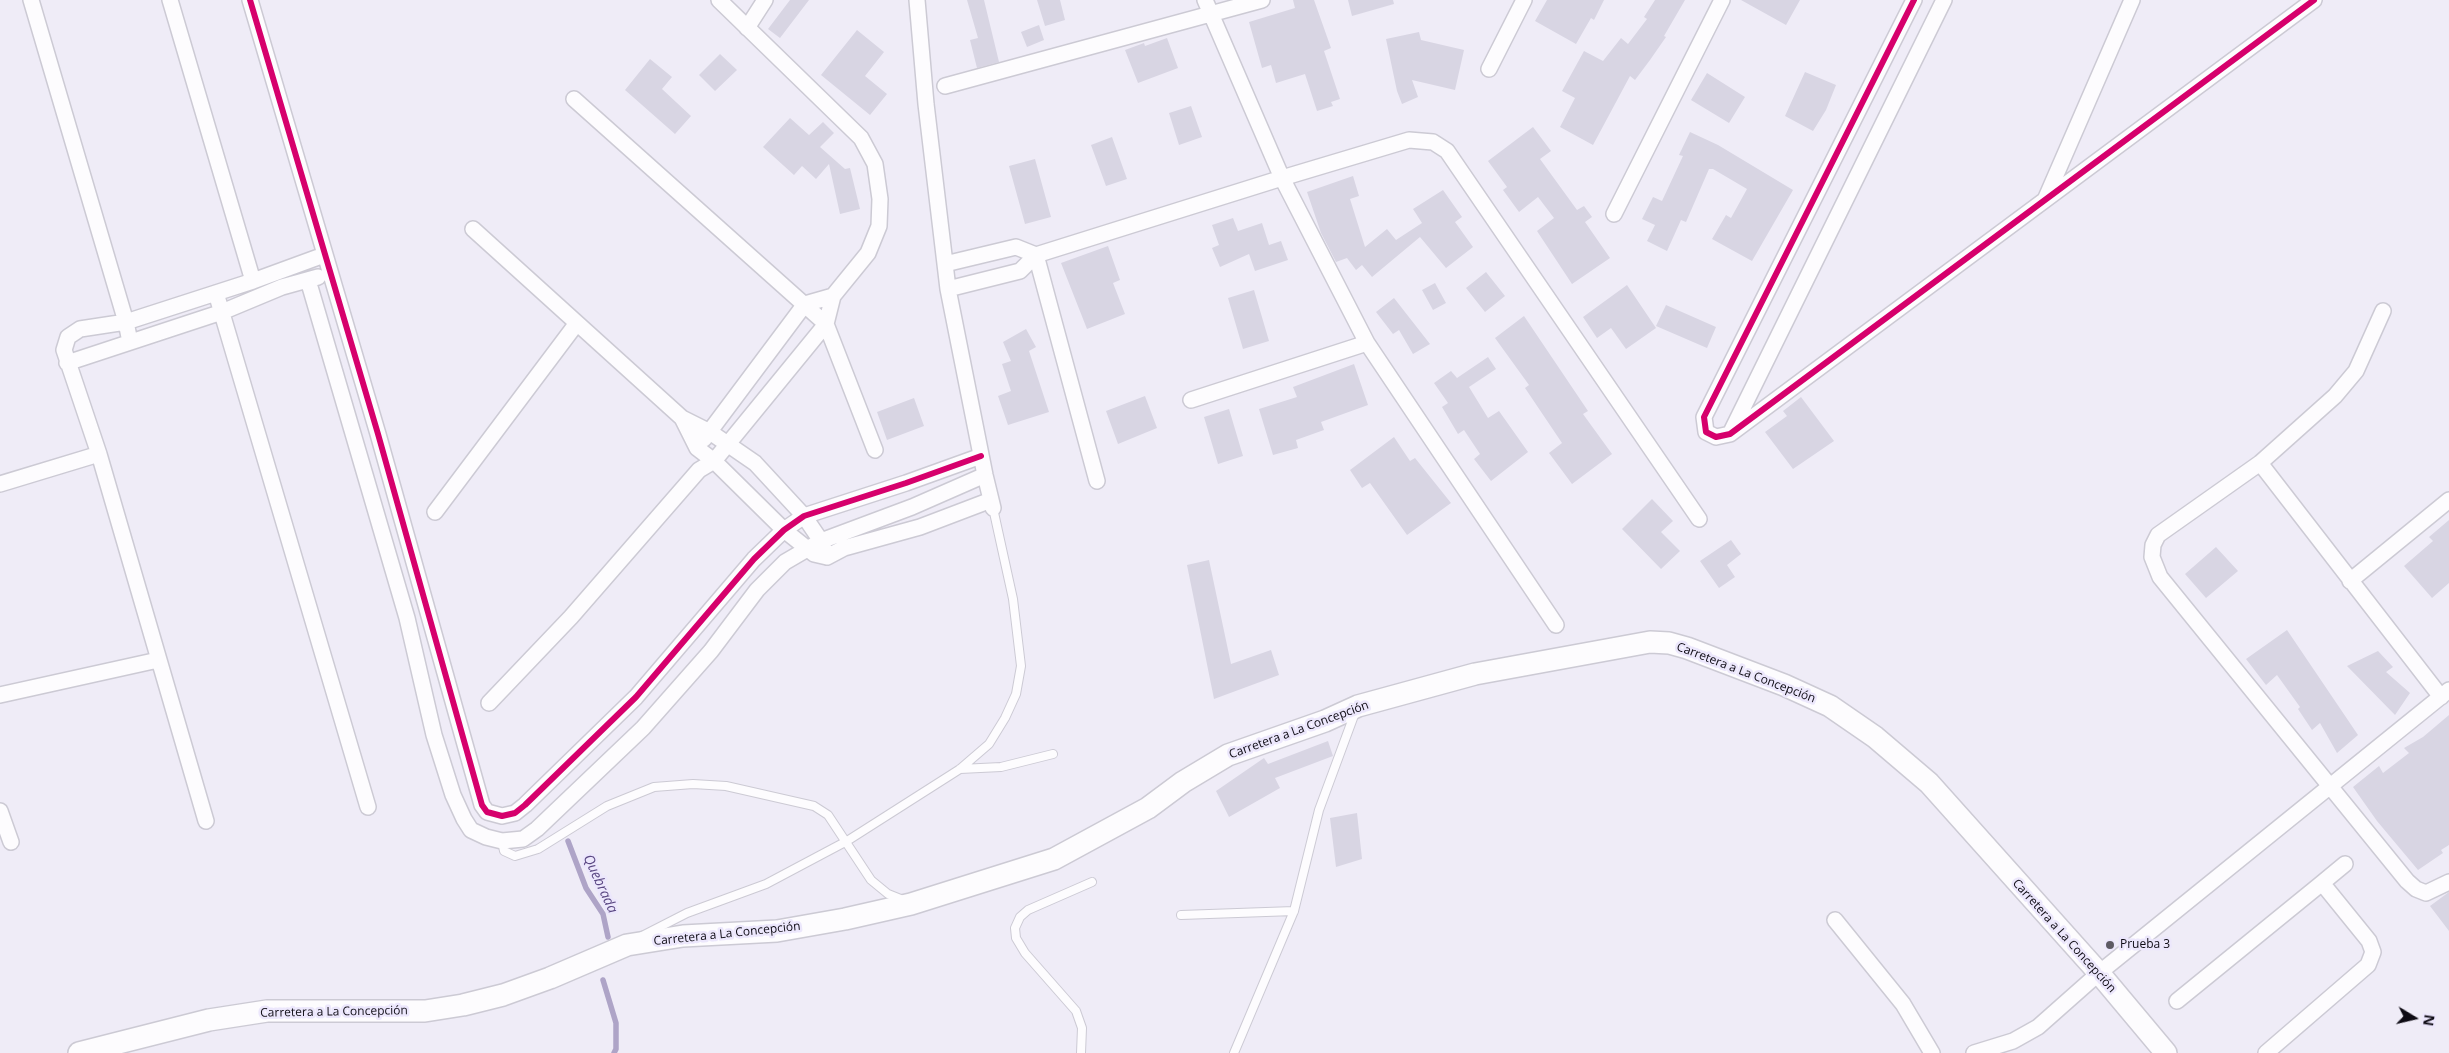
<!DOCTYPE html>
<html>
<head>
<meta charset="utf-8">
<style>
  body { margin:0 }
  #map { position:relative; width:2449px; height:1053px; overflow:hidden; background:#efecf7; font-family:"Open Sans",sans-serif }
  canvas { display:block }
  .north { position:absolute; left:2389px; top:993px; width:50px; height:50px; -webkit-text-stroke:4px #ece7fc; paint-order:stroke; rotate:99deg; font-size:14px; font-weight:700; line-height:20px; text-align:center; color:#0e0b14 }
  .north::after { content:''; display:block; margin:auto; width:18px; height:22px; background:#0e0b14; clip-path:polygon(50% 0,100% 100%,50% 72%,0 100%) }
</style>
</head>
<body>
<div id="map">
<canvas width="2449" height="1053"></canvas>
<div class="north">N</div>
</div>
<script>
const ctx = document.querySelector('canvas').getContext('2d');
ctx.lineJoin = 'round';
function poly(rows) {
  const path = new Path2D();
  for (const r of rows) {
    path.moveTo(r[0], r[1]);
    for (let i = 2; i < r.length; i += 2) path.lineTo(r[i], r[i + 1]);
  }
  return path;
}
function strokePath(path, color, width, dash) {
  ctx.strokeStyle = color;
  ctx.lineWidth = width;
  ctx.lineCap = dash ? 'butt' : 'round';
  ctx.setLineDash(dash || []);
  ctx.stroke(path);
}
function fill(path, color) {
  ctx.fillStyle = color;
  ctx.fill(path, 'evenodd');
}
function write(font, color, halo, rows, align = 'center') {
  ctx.font = font + ' "Open Sans",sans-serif';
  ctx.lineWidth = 5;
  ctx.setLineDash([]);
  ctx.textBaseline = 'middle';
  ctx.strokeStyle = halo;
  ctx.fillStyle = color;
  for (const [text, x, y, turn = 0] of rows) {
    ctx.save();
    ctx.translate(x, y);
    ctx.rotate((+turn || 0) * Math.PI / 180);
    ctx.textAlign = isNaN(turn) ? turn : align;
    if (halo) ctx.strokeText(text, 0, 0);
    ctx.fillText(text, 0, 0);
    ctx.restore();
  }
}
const stream = poly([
  [568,841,586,888,603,914,608,937],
  [603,980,616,1023,616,1049,614,1053]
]);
const building = poly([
  [790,0,809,0,780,38,768,29],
  [967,0,984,0,999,62,977,68,970,40,978,38],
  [1037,0,1060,0,1065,20,1045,26],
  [1293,0,1314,0,1331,48,1324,51,1340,99,1331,102,1333,106,1317,111,1305,74,1276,83,1271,65,1262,68,1249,22,1295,8],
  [1348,0,1393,0,1394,4,1352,16],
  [1547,0,1604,0,1594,20,1591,18,1576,44,1535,21],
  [1655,0,1685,0,1664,36,1666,37,1650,60,1635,80,1630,76,1593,145,1560,127,1575,98,1562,91,1584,51,1603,61,1621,38,1628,44,1647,19,1644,17],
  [1741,0,1800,0,1786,25],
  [1039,25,1044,40,1027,47,1021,32],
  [857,30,884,52,865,76,887,94,870,115,821,75],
  [1419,32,1421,40,1464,50,1455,90,1412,80,1418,97,1402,104,1397,91,1386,39],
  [1167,38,1178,68,1138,83,1125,50,1144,43,1145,46],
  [720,54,737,70,715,91,699,75],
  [650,59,672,77,662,89,691,116,675,134,625,90],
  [1805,72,1836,85,1826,110,1813,131,1785,116],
  [1707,73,1745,97,1729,123,1691,100],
  [1191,106,1202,137,1179,145,1169,113],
  [790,118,809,135,823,122,834,133,820,147,845,169,850,168,860,209,840,214,829,164,816,179,802,166,794,175,763,147],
  [1533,127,1551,151,1540,159,1577,210,1584,206,1592,217,1585,222,1610,258,1572,284,1537,231,1554,218,1538,197,1519,212,1503,190,1507,187,1488,161],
  [1690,132,1718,145,1793,190,1752,261,1712,239,1726,215,1731,218,1747,189,1713,169,1709,169,1686,222,1681,220,1667,251,1647,241,1655,225,1642,219,1653,197,1662,201,1683,156,1679,155],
  [1112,137,1127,179,1106,186,1091,145],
  [1035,159,1051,217,1025,224,1009,166],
  [1353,176,1359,196,1350,199,1365,247,1387,229,1396,240,1422,223,1413,209,1443,190,1462,217,1455,222,1473,247,1446,268,1420,237,1372,277,1362,265,1356,270,1347,258,1336,262,1321,233,1307,192],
  [1233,218,1238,231,1262,223,1269,245,1281,241,1288,260,1255,271,1249,254,1220,267,1212,248,1219,245,1212,225],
  [1108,246,1120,280,1113,283,1125,314,1087,329,1061,263],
  [1486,272,1505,296,1485,312,1466,288],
  [1435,283,1446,303,1433,310,1422,290],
  [1627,285,1656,328,1626,349,1611,328,1597,338,1583,317],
  [1254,290,1269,341,1243,349,1228,298],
  [1394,298,1430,344,1413,354,1399,330,1393,334,1376,312],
  [1666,305,1716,327,1707,348,1656,326],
  [1524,316,1588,411,1583,414,1612,454,1572,484,1549,453,1562,443,1525,388,1529,385,1495,338],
  [1026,329,1036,347,1029,351,1049,412,1008,425,998,396,1011,391,1002,364,1011,361,1003,342],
  [1488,357,1496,369,1469,387,1488,418,1499,411,1528,452,1491,481,1474,459,1480,454,1464,430,1458,434,1442,407,1448,403,1434,383,1451,371,1457,378],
  [1354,364,1368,405,1321,422,1324,430,1296,440,1298,448,1273,455,1259,409,1297,397,1293,387],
  [1145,396,1157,428,1118,444,1106,411],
  [1801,397,1834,441,1793,469,1765,432,1787,416,1783,411],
  [914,398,924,426,887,440,877,412],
  [1229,409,1243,456,1218,464,1204,417],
  [1394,437,1410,461,1415,458,1451,503,1407,535,1370,483,1362,488,1350,470],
  [1652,499,1673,521,1661,532,1680,551,1661,569,1622,529],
  [2449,520,2449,583,2432,598,2404,566,2433,541,2429,537],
  [1731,540,1741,554,1727,565,1735,577,1719,588,1700,561],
  [2216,547,2238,571,2206,598,2185,574],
  [1209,560,1231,664,1271,650,1279,675,1214,699,1187,565],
  [2287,630,2358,735,2337,753,2320,723,2312,730,2298,709,2300,707,2277,675,2266,685,2246,659],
  [2378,651,2393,667,2386,672,2410,693,2395,715,2347,666],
  [2449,715,2449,845,2441,850,2443,853,2418,870,2377,821,2353,787,2379,766,2383,773,2409,753,2404,748,2423,737],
  [1328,741,1333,756,1275,778,1280,788,1229,817,1216,791,1264,758,1268,764],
  [1357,813,1362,859,1336,867,1330,818],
  [2449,892,2449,931,2430,906]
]);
const service = poly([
  [960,769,1001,767,1053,754],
  [502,841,504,851,515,856,538,849,607,806,654,787,693,784,726,786,814,806,828,815,871,880,888,894,903,900],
  [1181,915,1294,911],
  [642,936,687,913,766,884,847,841,960,769,989,744,1005,718,1016,694,1021,666,1013,599,993,508],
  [1081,1053,1082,1028,1076,1011,1025,953,1016,938,1015,928,1020,917,1028,910,1092,882],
  [1234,1053,1294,911,1319,810,1356,710]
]);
const minor = poly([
  [31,0,126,322,130,342],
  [170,0,253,281],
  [250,0,378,434,482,805,487,812,502,816,515,813,525,805,636,697,754,559,784,530,804,516,906,483,981,456],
  [917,0,926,104,948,289,985,475,993,508],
  [1205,0,1282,178,1367,343,1556,625],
  [1914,0,1704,417,1706,432,1716,437,1730,434,2314,0],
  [747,28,765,0],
  [1489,69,1524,0],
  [945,86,1262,0],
  [574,99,826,324,875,450],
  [2045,200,2132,0],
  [1614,214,1722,0],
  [473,229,682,418,710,432,755,463,804,516,821,541,827,557],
  [1036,255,1097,481],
  [945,264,1016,247,1036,255],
  [308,280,407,618,434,735,453,795,464,819,471,830,486,837,502,841,523,839,537,829,643,728,711,651,757,590,785,562,821,541,912,507,985,475],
  [948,289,1020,271,1036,255,1282,178,1409,140,1433,142,1447,151,1699,519],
  [216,293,368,807],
  [2383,311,2356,371,2335,396,2260,463,2158,535,2153,545,2152,557,2160,577,2407,881,2416,889,2426,893,2449,882],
  [67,363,222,312,282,287,318,277],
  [1191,400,1367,343],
  [682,418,697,448,714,461,784,530,814,554,827,557,844,548,920,527,991,500],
  [1732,430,1944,0],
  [704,439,805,304,833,296],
  [2260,463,2441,697],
  [0,484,99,454],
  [435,512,577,323],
  [2350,581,2449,500],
  [0,695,158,660],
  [489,703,571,617,699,470,714,461,826,324,833,296,868,253,879,226,880,199,875,164,861,138,719,0],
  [0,811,11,842],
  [206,821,99,454,64,350,68,337,80,329,126,322,253,281,324,255],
  [2322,883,2345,864],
  [1835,920,1903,1004,1932,1053],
  [2177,1001,2322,883,2369,941,2373,952,2368,965,2266,1053],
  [1974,1053,2013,1041,2038,1027,2099,973,2449,690]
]);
const secondary = poly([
  [79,1053,209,1020,267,1011,425,1011,463,1005,503,995,550,978,627,945,683,936,777,931,845,919,911,904,1054,859,1148,808,1183,782,1228,755,1325,721,1358,706,1475,674,1650,642,1669,643,1687,648,1784,685,1830,706,1875,737,1929,783,2099,973,2166,1053]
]);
const cycleway = poly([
  [250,0,378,434,482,805,487,812,502,816,515,813,525,805,636,697,754,559,784,530,804,516,906,483,981,456],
  [1914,0,1704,417,1706,432,1716,437,1730,434,2314,0]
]);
const markers = [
  [2110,945,5,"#5d5a63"]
];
const streetNames = [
  ["Carretera a La Concepción",1746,673,21],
  ["Carretera a La Concepción",1299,730,-20],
  ["Carretera a La Concepción",727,934,-6],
  ["Carretera a La Concepción",2064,936,48],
  ["Carretera a La Concepción",334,1012,-1]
];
const poiNames = [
  ["Prueba 3",2120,945]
];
const waterNames = [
  ["Quebrada",600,884,65]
];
strokePath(stream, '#aea4c7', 5.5);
fill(building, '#d8d5e3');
strokePath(service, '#cccad4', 10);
strokePath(minor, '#cccad4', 18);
strokePath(secondary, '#cccad4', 24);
strokePath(service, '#fdfcfe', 8);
strokePath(minor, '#fdfcfe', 15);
strokePath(secondary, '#fdfcfe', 21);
strokePath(cycleway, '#d6006c', 6);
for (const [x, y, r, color] of markers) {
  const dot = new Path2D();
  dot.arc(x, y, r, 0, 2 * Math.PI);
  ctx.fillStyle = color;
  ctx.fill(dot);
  strokePath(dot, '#ece7fc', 2);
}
write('12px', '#0e0b14', '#ece7fc', streetNames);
write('12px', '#0e0b14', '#ece7fc', poiNames, 'left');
write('italic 14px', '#5b4883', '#ece7fc', waterNames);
</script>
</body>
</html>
